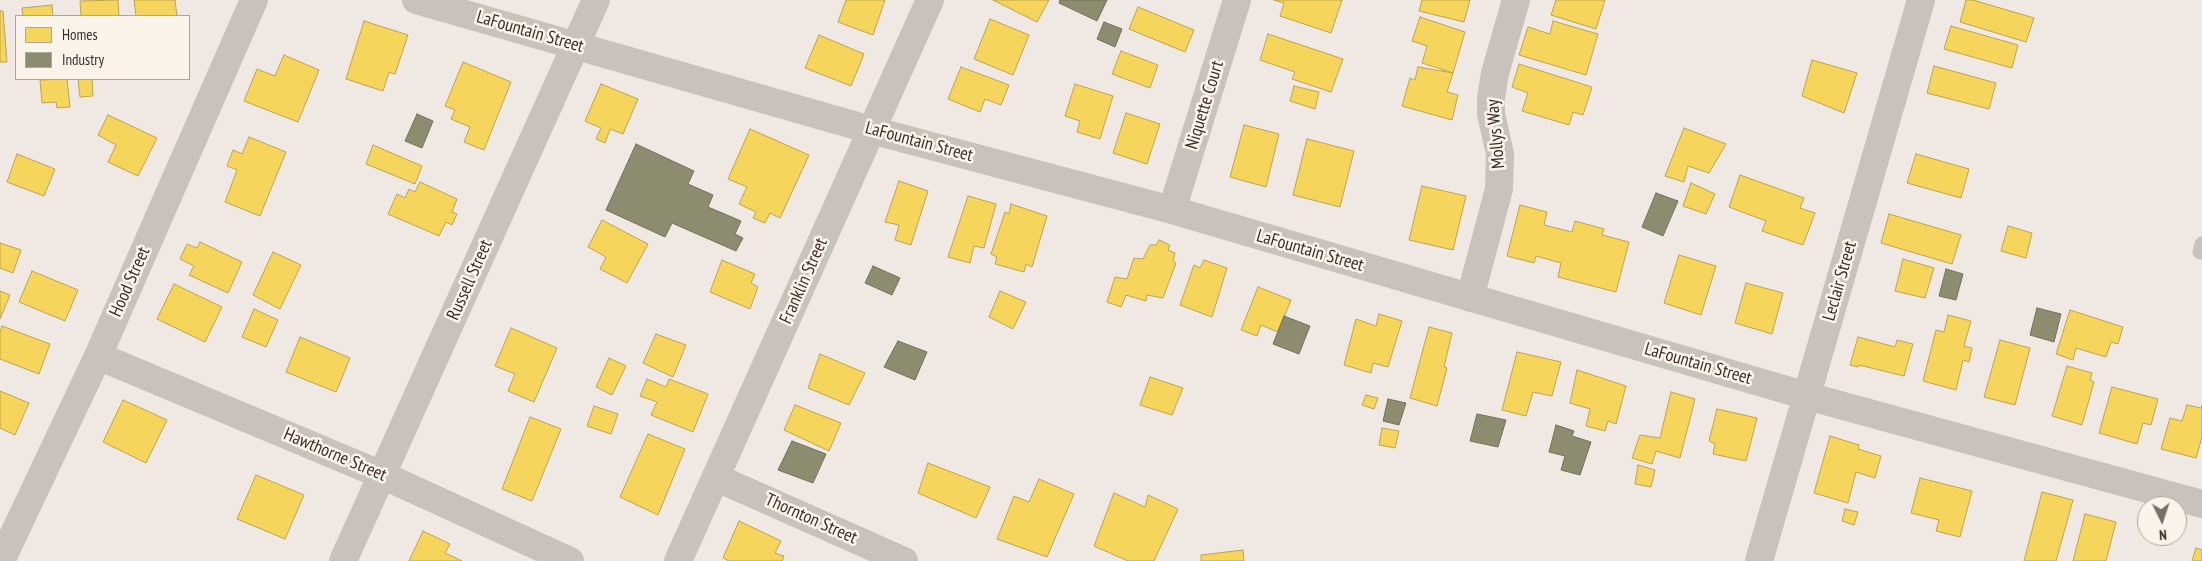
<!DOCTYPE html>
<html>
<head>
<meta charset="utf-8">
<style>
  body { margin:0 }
  #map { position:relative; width:2202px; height:561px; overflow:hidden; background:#f0e9e3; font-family:"PT Sans Narrow",sans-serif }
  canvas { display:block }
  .legend { position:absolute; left:15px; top:15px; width:175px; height:65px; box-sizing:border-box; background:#fbf4eb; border:1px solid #aea59d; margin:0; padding:6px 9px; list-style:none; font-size:15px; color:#3b2e29 }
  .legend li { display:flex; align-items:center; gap:10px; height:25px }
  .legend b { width:25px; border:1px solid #aea59d }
  .north { position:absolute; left:2137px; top:496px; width:50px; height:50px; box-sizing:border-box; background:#fbf4eb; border:1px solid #aea59d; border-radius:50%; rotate:176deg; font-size:14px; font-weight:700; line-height:20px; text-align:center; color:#3b2e29 }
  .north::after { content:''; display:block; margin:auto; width:18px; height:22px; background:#7a6f6a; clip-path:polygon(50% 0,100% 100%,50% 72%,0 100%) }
</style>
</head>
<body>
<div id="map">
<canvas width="2202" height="561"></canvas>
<ul class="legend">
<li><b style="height:14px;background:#f6d55c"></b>Homes</li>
<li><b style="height:14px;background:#8c8c6e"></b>Industry</li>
</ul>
<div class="north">N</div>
</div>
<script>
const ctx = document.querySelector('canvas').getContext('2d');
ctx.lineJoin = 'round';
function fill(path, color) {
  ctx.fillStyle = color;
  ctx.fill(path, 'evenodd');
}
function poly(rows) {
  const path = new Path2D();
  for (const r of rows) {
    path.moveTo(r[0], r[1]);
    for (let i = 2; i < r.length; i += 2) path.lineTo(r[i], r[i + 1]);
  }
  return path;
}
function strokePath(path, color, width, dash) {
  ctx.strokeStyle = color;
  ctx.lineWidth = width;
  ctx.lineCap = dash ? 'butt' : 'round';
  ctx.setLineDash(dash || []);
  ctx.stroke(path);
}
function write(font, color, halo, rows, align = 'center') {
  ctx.font = font + ' "PT Sans Narrow",sans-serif';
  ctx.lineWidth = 5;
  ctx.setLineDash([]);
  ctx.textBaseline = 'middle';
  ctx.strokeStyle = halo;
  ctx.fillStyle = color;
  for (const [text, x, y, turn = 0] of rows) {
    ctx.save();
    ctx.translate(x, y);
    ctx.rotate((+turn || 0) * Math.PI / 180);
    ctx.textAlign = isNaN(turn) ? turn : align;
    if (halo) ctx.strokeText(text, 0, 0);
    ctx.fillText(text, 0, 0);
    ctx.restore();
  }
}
const homes = poly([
  [118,0,119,16,81,16,80,1,118,0],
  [134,0,175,0,177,16,136,16,134,0],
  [846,0,885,0,873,35,838,22,846,0],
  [993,0,1049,0,1037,22,993,0],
  [1274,0,1342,0,1331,33,1280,16,1284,3,1274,0],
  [1422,0,1470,0,1464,22,1419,11,1422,0],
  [1556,0,1605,0,1596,29,1551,15,1556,0],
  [1966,0,1973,0,2034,18,2026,42,1960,22,1966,0],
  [52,5,53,16,23,16,22,8,52,5],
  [1138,7,1194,30,1185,52,1129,29,1138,7],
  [0,11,3,11,7,62,0,62,0,11],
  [1420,17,1465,32,1453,73,1422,63,1427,46,1412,41,1420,17],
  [990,19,1029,35,1013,75,974,59,990,19],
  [364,21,408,35,395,74,389,72,383,91,346,79,364,21],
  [1553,21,1598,34,1586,75,1519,55,1528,27,1550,34,1553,21],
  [1951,26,2018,45,2012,68,1944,49,1951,26],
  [1268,34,1343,59,1331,92,1292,79,1295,72,1260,60,1268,34],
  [819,35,864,54,851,86,805,68,819,35],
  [1121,51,1158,65,1150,88,1112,74,1121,51],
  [284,55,319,70,298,122,244,101,257,69,275,76,284,55],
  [1812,60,1857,73,1844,113,1802,96,1812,60],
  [463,62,511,82,484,150,464,142,470,127,451,119,455,110,445,106,463,62],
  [1519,64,1592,87,1583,115,1573,112,1569,125,1522,111,1528,93,1512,87,1519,64],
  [1934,66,1996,83,1989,109,1927,93,1934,66],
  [961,67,1009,85,1001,105,985,99,980,112,948,99,961,67],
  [1418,67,1453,73,1447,92,1458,95,1452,120,1402,106,1410,78,1415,80,1418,67],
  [67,79,70,107,57,108,56,102,42,103,40,80,67,79],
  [78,79,92,79,93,96,80,97,78,79],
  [601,84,638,99,623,134,610,129,605,143,596,139,601,128,585,121,601,84],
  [1075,84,1113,96,1100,139,1077,132,1080,121,1065,116,1075,84],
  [1294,86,1319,92,1315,109,1290,101,1294,86],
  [1126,113,1160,124,1147,164,1113,153,1126,113],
  [108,115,157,138,138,176,108,162,116,145,98,135,108,115],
  [1244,125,1279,134,1266,187,1230,177,1244,125],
  [1684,128,1726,144,1709,173,1688,166,1684,182,1665,176,1684,128],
  [750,129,809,155,780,218,770,213,765,223,753,218,756,212,739,204,747,187,728,179,750,129],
  [249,137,286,152,260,216,225,202,237,170,227,166,233,150,242,154,249,137],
  [1307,139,1354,151,1340,207,1293,195,1307,139],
  [373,145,422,166,415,184,366,164,373,145],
  [17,154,55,169,44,196,7,182,17,154],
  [1916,154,1969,169,1961,198,1907,183,1916,154],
  [1740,175,1804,198,1800,208,1815,213,1803,245,1762,231,1766,221,1729,207,1740,175],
  [899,181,928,191,911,245,895,240,899,225,885,222,899,181],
  [420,182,457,199,452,212,457,214,452,225,446,222,439,236,388,214,397,194,405,198,409,189,415,192,420,182],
  [1691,183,1715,194,1706,214,1683,206,1691,183],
  [1422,186,1466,196,1453,250,1409,240,1422,186],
  [968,196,996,204,984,248,974,246,970,263,948,257,968,196],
  [1011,204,1047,216,1032,267,1026,264,1024,272,995,264,997,257,991,254,1005,212,1009,214,1011,204],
  [1520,205,1547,212,1544,225,1572,232,1575,221,1604,229,1602,235,1629,242,1616,292,1558,277,1561,263,1536,256,1534,263,1507,256,1520,205],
  [1889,214,1961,235,1952,264,1881,243,1889,214],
  [602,220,648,244,627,283,600,269,606,257,588,247,602,220],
  [2008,226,2032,233,2026,258,2001,251,2008,226],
  [1159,240,1170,245,1168,250,1175,253,1173,261,1176,263,1163,298,1147,295,1146,301,1126,295,1121,307,1107,302,1115,277,1127,279,1134,258,1143,259,1150,245,1156,245,1159,240],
  [200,242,242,262,228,293,189,275,194,266,180,259,187,244,197,248,200,242],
  [0,243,21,250,13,273,0,268,0,243],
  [273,252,301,265,280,309,253,295,273,252],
  [1679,255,1716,266,1701,315,1664,303,1679,255],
  [1903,259,1934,268,1925,298,1895,291,1903,259],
  [722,260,755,274,751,283,758,287,750,309,710,292,722,260],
  [1204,260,1227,268,1212,317,1180,305,1194,265,1200,268,1204,260],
  [32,271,78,290,65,321,19,302,32,271],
  [1746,283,1783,293,1772,334,1735,323,1746,283],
  [174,284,222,307,205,342,157,319,174,284],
  [1258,287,1291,300,1278,332,1261,325,1257,336,1241,330,1258,287],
  [0,291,10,295,0,319,0,291],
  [1000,291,1026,302,1013,329,989,317,1000,291],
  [254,309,278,320,266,347,242,337,254,309],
  [2070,310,2123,327,2118,344,2111,342,2106,357,2076,348,2073,360,2056,354,2070,310],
  [1379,314,1402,321,1388,367,1373,363,1371,373,1344,365,1356,319,1376,326,1379,314],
  [1948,315,1971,321,1964,346,1972,348,1969,362,1963,360,1956,390,1923,381,1936,330,1944,332,1948,315],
  [2,326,50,344,39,374,0,359,0,332,2,326],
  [1429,327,1452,333,1444,367,1447,368,1437,406,1410,398,1429,327],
  [511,328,557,348,534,402,508,391,515,374,495,366,511,328],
  [656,334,686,345,673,377,643,363,656,334],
  [300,337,350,358,336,392,286,372,300,337],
  [1858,337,1895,347,1897,340,1913,344,1904,376,1859,365,1858,367,1850,365,1858,337],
  [2000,340,2030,348,2015,405,1984,397,2000,340],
  [1517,352,1561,362,1552,396,1533,392,1526,416,1502,410,1517,352],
  [820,354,865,373,849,405,808,388,820,354],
  [609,358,626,366,612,395,596,387,609,358],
  [2067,366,2092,373,2090,380,2094,382,2082,425,2052,416,2067,366],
  [1577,370,1626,386,1616,424,1608,421,1605,431,1586,426,1590,409,1570,403,1577,370],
  [1150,377,1183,388,1172,415,1140,405,1150,377],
  [647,379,666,387,669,379,708,394,693,432,651,415,657,402,640,396,647,379],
  [2112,387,2158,399,2151,425,2143,423,2137,444,2099,433,2112,387],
  [0,391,29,403,15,435,0,428,0,391],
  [1671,392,1695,399,1680,458,1656,451,1652,464,1632,458,1640,435,1660,438,1671,392],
  [1366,395,1378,398,1374,409,1362,405,1366,395],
  [123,400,167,420,146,463,103,442,123,400],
  [795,405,841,423,829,451,784,430,795,405],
  [2187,405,2201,408,2202,405,2202,437,2196,458,2161,449,2170,418,2182,421,2187,405],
  [594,406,618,414,611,434,587,426,594,406],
  [1717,409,1757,418,1746,461,1713,454,1715,444,1709,441,1717,409],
  [530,417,561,429,532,501,502,489,530,417],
  [1382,428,1399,431,1395,448,1379,445,1382,428],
  [648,434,685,449,658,515,620,497,648,434],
  [1830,436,1859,445,1858,449,1881,456,1875,478,1856,472,1848,503,1814,493,1830,436],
  [928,463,990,487,976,518,918,493,928,463],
  [1638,465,1655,470,1651,487,1635,484,1638,465],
  [256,475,304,495,285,539,237,519,256,475],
  [1920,478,1972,491,1960,537,1936,531,1939,520,1911,513,1920,478],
  [1039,479,1074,494,1047,557,997,539,1014,496,1029,502,1039,479],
  [2042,492,2073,500,2056,561,2024,561,2042,492],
  [1114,493,1145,507,1148,495,1178,509,1154,561,1128,561,1094,546,1114,493],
  [1845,509,1858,512,1854,525,1842,521,1845,509],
  [2085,514,2116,522,2106,561,2073,561,2085,514],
  [739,521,781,541,775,553,784,556,782,561,729,561,723,558,739,521],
  [423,531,450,544,445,553,462,561,409,561,423,531],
  [2196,548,2202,550,2202,561,2192,561,2196,548],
  [1243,550,1244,561,1201,561,1201,555,1243,550]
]);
const industry = poly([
  [1060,0,1107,0,1097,21,1059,3,1060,0],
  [1104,22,1122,29,1115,47,1097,39,1104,22],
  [417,114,433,121,422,148,405,141,417,114],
  [636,144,694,171,688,184,713,195,708,207,741,221,735,234,743,238,736,251,672,223,665,237,606,210,636,144],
  [1656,193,1678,201,1663,236,1642,227,1656,193],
  [873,266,900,278,892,295,865,283,873,266],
  [1946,269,1963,274,1956,300,1939,296,1946,269],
  [2037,308,2061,314,2054,342,2030,335,2037,308],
  [1284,316,1310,326,1299,354,1273,344,1284,316],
  [898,341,927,352,915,380,884,367,898,341],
  [1388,399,1406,403,1399,425,1383,421,1388,399],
  [1477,414,1506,420,1498,447,1470,441,1477,414],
  [1556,425,1574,431,1572,436,1591,442,1580,475,1561,470,1565,456,1549,452,1556,425],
  [792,441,826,454,813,483,778,470,792,441]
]);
const service = poly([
  [2200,252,2202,244]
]);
const minor = poly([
  [1172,210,1237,0],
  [1470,298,1499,189,1500,154,1491,114,1491,98,1495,73,1516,0],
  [98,356,382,475,570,561],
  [717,478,904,561],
  [1,561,98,356,254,0],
  [343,561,596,0],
  [678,561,930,0],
  [1759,561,1921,0]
]);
const tertiary = poly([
  [416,0,871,130,1172,210,1807,396,2202,504]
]);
const streetNames = [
  ["LaFountain Street",530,32,16],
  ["Niquette Court",1205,105,-73],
  ["Mollys Way",1496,134,-95],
  ["LaFountain Street",919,142,15],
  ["LaFountain Street",1310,251,16],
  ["Russell Street",470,280,-66],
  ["Franklin Street",804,281,-66],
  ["Leclair Street",1840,281,-74],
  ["Hood Street",130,282,-66],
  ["LaFountain Street",1698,364,16],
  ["Hawthorne Street",335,455,23],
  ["Thornton Street",811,519,24]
];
fill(homes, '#f6d55c');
strokePath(homes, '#bea34d', 1);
fill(industry, '#8c8c6e');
strokePath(industry, '#747059', 1);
strokePath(service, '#c9c2bc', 15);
strokePath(minor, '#c9c2bc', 28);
strokePath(tertiary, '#c9c2bc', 28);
write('18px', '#3b2e29', '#fbf4eb', streetNames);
</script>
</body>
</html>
